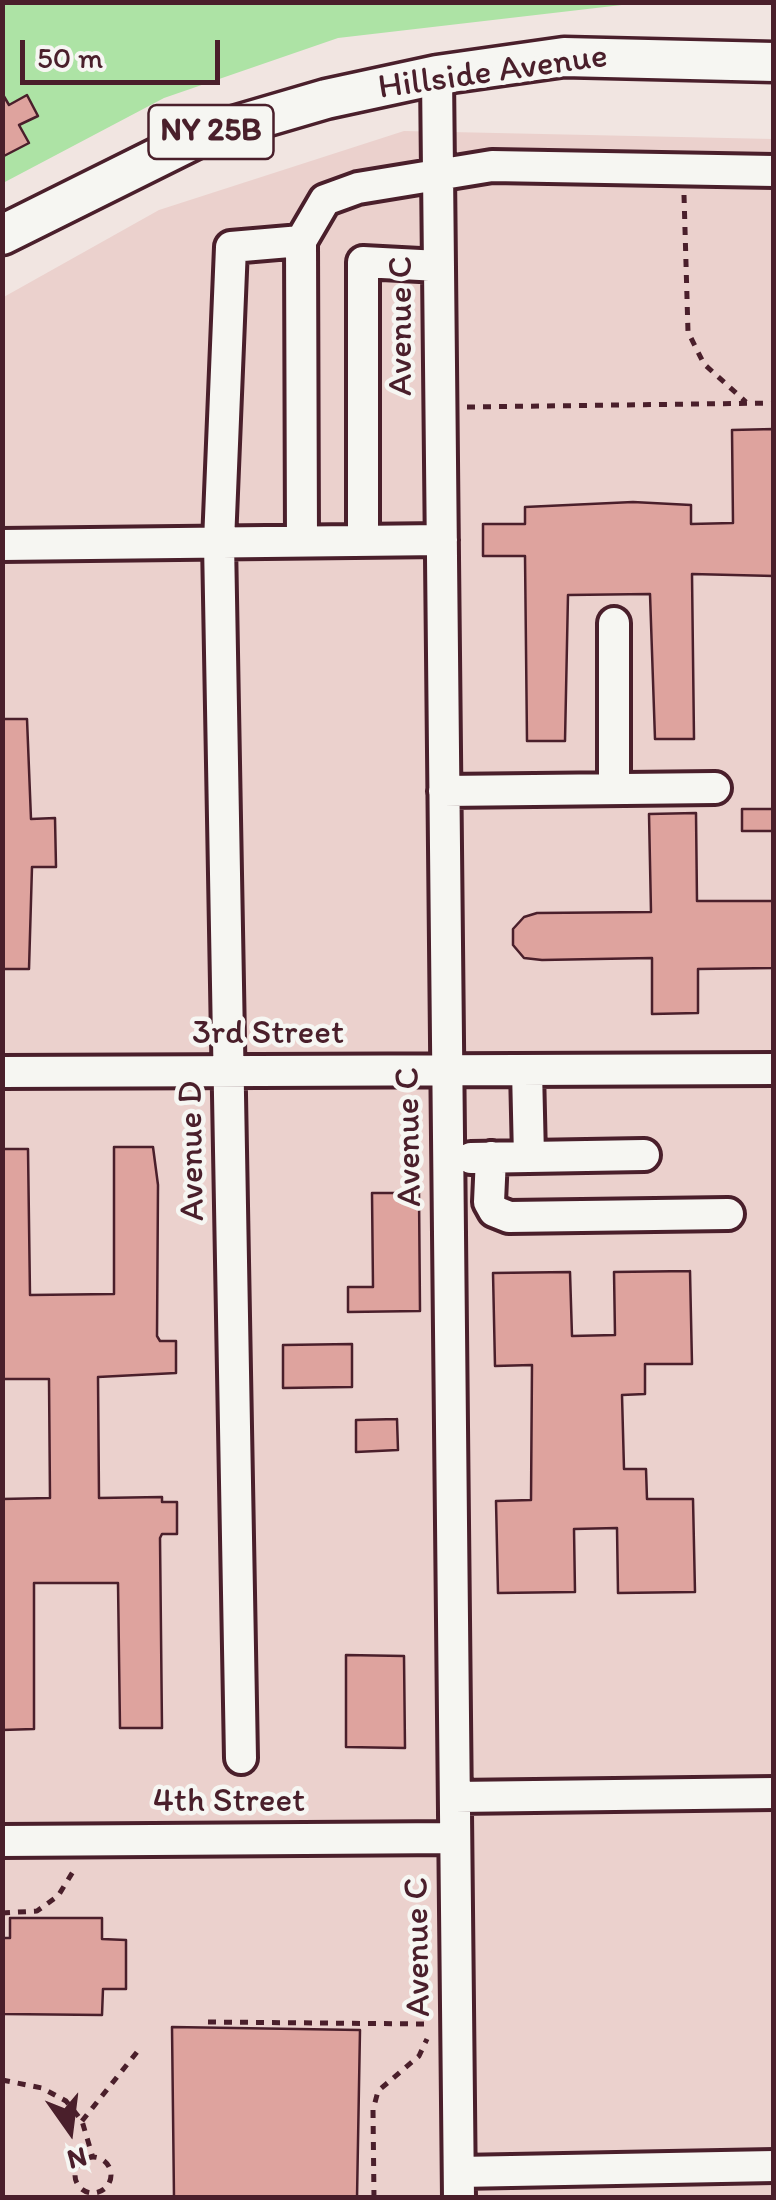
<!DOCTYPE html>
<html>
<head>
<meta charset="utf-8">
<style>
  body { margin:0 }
  #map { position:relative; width:776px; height:2200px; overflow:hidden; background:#f1e5e1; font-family:Itim,sans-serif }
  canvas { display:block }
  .frame { position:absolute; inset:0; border:5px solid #4a1f2b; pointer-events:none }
  .north { position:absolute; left:20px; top:2080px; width:100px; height:100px; -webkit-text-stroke:8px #f6f6f2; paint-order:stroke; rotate:166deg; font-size:28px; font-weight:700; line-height:40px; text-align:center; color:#4a1f2b }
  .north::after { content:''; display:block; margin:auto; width:35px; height:45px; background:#4a1f2b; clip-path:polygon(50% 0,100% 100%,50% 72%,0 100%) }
  .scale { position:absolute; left:20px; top:40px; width:200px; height:45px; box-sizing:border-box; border:5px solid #4a1f2b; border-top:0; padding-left:12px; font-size:30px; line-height:35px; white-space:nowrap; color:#4a1f2b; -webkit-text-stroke:8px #f6f6f2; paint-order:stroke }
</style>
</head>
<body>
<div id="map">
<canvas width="776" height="2200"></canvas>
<div class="frame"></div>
<div class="north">N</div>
<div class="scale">50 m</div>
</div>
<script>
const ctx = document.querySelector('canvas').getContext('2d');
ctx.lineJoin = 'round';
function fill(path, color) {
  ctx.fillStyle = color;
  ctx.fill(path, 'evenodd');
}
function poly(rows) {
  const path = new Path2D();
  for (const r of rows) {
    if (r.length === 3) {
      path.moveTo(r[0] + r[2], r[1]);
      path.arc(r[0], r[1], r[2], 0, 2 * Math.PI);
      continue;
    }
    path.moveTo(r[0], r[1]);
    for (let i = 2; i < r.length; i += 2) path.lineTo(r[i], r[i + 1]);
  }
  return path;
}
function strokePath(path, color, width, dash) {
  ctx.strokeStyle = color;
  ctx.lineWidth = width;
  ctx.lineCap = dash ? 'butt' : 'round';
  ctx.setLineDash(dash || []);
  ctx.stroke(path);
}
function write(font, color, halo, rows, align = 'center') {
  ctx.font = font + ' Itim,sans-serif';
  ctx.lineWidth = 9;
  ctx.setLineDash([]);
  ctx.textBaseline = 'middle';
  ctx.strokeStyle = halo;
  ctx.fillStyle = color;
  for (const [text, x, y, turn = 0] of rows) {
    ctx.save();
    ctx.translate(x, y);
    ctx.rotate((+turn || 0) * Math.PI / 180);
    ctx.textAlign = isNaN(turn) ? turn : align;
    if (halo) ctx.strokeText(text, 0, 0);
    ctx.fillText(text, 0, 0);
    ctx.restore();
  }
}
const built = poly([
  [404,131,773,139,773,2197,3,2197,2,298,159,210]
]);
const green = poly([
  [3,3,773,3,639,3,338,38,164,98,3,183]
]);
const building = poly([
  [2,93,9,105,27,95,38,116,19,125,29,143,2,157,2,93],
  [774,429,774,576,692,574,694,739,655,739,650,594,568,595,565,741,527,741,525,556,483,556,483,524,525,524,525,507,633,502,691,505,691,524,733,523,732,430,774,429],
  [2,719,27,719,31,819,55,818,56,867,32,867,29,969,2,969,2,719],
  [742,809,774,809,774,831,742,831,742,809],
  [696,813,697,901,774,901,774,968,698,969,698,1013,652,1014,652,958,542,960,524,958,513,945,513,929,524,917,537,913,651,912,649,814,696,813],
  [114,1147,153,1147,158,1185,157,1336,160,1341,176,1341,176,1373,98,1377,99,1498,162,1497,162,1502,177,1502,177,1534,162,1534,160,1538,162,1728,120,1728,118,1583,34,1583,34,1729,2,1730,2,1499,50,1498,49,1379,2,1379,2,1149,28,1149,30,1295,114,1294,114,1147],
  [372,1193,419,1193,420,1311,348,1312,348,1287,373,1287,372,1193],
  [690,1271,692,1364,645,1364,645,1394,622,1395,624,1469,646,1469,647,1499,693,1499,695,1592,618,1593,617,1528,574,1529,575,1592,498,1593,496,1501,531,1500,532,1365,495,1366,493,1273,570,1272,572,1336,615,1335,614,1272,690,1271],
  [352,1344,352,1387,283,1388,283,1345,352,1344],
  [397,1419,398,1450,356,1452,356,1420,397,1419],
  [346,1655,404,1656,405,1748,346,1747,346,1655],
  [10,1918,102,1918,102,1939,126,1940,126,1989,103,1989,102,2015,2,2014,2,1938,10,1938,10,1918],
  [172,2027,360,2030,357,2198,174,2198,172,2027]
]);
const path = poly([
  [684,195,688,332,704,364,746,402],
  [467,407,774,403],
  [2,1913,37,1911,58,1896,74,1870],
  [208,2022,428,2024],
  [2,2080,42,2088,66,2101,82,2121,93,2158],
  [82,2121,137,2052],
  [93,2175,18],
  [374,2198,373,2110,378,2091,419,2056,427,2039]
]);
const minor = poly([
  [437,75,459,2198],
  [302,541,301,241,325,200,358,188,492,166,774,171],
  [363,541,363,262,439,266],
  [2,545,442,540],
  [614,623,614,789],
  [444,791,715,788],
  [527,1070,529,1157],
  [2,1072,774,1069],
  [491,1157,489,1202,494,1211,509,1217,728,1214],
  [471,1158,644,1155],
  [241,1758,219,542,231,247,301,241],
  [455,1797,774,1793],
  [2,1841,455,1838],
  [459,2172,774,2166]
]);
const major = poly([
  [2,235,203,135,326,99,437,75,564,57,774,62]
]);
const shields = [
  [211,132,125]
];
const shieldNames = [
  ["NY 25B",211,132]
];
const streetNames = [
  ["Hillside Avenue",493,73,-8],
  ["Avenue C",402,326,-90],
  ["3rd Street",268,1034],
  ["Avenue C",410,1137,-91],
  ["Avenue D",193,1151,-91],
  ["4th Street",229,1802],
  ["Avenue C",419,1947,-91]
];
fill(built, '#ebd1cd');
fill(green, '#ade3a5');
fill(building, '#dea39e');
strokePath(building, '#4a1f2b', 2.5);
strokePath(minor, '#4a1f2b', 38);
strokePath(major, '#4a1f2b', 45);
strokePath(path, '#4a1f2b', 5, [8, 8]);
strokePath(minor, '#f6f6f2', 30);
strokePath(major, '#f6f6f2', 38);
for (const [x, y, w] of shields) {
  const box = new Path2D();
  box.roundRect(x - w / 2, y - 27, w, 54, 8);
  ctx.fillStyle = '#f6f6f2';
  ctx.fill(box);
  strokePath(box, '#4a1f2b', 2.5);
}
write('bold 32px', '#4a1f2b', null, shieldNames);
write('35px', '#4a1f2b', '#f6f6f2', streetNames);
</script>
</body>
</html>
